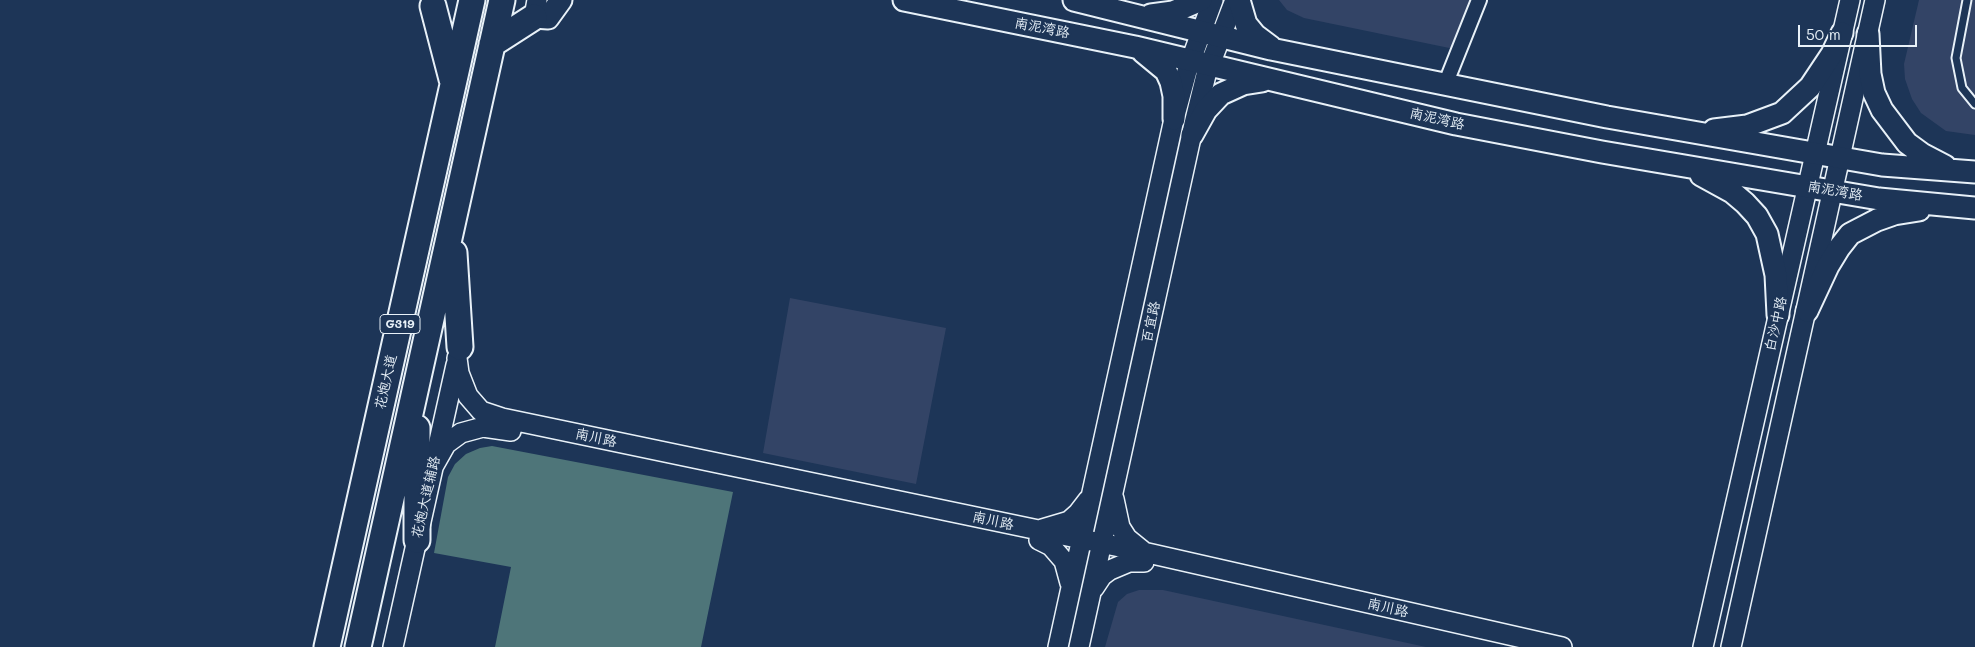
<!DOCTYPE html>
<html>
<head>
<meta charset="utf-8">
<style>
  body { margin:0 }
  #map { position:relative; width:1975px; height:647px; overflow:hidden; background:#1d3557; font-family:Mali,sans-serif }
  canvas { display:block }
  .scale { position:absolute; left:1798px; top:25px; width:119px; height:22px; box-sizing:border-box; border:2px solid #e8f1f8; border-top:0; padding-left:6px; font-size:15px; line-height:18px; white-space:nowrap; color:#e8f1f8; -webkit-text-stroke:4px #1d3557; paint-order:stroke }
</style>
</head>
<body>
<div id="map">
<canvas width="1975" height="647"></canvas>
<div class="scale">50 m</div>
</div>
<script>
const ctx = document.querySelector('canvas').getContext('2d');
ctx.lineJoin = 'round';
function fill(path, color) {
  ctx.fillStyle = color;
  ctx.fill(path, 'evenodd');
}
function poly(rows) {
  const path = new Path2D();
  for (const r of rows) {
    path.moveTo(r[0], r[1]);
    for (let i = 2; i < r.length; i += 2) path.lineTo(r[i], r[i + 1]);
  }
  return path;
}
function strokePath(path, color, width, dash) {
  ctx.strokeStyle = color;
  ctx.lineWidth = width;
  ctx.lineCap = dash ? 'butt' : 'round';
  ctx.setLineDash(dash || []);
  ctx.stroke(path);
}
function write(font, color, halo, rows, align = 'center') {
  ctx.font = font + ' Mali,"LXGW WenKai TC",sans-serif';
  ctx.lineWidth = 4;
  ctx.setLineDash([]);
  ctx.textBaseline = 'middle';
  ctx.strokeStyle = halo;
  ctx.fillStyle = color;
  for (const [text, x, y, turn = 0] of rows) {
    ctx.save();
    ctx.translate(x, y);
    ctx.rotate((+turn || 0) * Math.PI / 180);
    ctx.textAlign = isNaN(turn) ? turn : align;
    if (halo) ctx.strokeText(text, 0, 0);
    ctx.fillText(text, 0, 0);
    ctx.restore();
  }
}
const built = poly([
  [1279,0,1479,0,1459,50,1304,18,1287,10],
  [1919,0,1975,0,1975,135,1946,131,1921,113,1912,99,1905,79,1904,64],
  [790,298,946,328,916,484,763,453],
  [1139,590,1163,590,1426,647,1105,647,1118,602,1127,594]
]);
const green = poly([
  [492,446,733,492,701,647,495,647,511,567,434,553,448,477,455,464,466,454,480,448]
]);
const lane = poly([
  [1967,0,1956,58,1962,88,1975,104]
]);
const street = poly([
  [1445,85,1479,0]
]);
const secondary = poly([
  [534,17,537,0],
  [457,358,459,373,468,396,481,411,502,418,1139,551,1562,647],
  [433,467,446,444,461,433,483,427,511,431],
  [1114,499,1120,527,1127,538,1143,551],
  [1042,529,1069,521,1078,513,1088,500],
  [1039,540,1051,546,1064,561,1070,583],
  [1094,588,1102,576,1110,570,1129,562,1144,562],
  [393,647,456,365],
  [1058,647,1174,119,1187,71,1213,0],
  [1079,647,1194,124,1206,75,1235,0],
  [1703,647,1850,0],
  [1731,647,1875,0]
]);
const primary = poly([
  [904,0,1135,47,1456,124,1602,152,1879,199,1975,208],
  [1074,0,1271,49,1607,117,1882,165,1975,172],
  [1239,0,1246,24,1255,35,1271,47],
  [1151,15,1173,12,1201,0],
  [534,17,548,18,561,0],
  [1868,34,1870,74,1874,93,1882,110,1907,143,1922,154,1945,166],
  [1143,52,1166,71,1171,82,1174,96,1174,119],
  [1714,130,1747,126,1782,113,1810,87,1832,54,1842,33],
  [1192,135,1206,110,1221,94,1243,84,1262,81],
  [1701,175,1732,192,1745,203,1757,216,1767,234,1776,275,1778,315],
  [1807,311,1828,266,1839,248,1850,234,1877,220,1894,214,1919,210]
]);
const highway = poly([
  [433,6,452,79],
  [492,44,534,17],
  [454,253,460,347],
  [417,428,417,540],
  [327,647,472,0],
  [358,647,502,0]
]);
const shields = [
  [400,324,40]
];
const shieldNames = [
  ["G319",400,324]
];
const streetNames = [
  ["南泥湾路",1042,28,11],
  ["南泥湾路",1437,119,13],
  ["南泥湾路",1835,191,10],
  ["百宜路",1151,322,-78],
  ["白沙中路",1776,324,-77],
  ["花炮大道",386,382,-77],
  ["南川路",596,438,12],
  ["花炮大道辅路",426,497,-77],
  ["南川路",993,521,12],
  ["南川路",1388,608,13]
];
fill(built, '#346');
fill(green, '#4e7579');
strokePath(lane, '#e8f1f8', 11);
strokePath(street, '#e8f1f8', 18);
strokePath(secondary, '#e8f1f8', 22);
strokePath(primary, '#e8f1f8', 25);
strokePath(highway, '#e8f1f8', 29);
strokePath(lane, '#1d3557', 7);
strokePath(street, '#1d3557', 14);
strokePath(secondary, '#1d3557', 19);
strokePath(primary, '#1d3557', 21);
strokePath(highway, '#1d3557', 25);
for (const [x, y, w] of shields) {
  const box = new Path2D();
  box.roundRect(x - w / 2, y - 9.5, w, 19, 4);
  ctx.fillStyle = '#1d3557';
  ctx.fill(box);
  strokePath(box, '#e8f1f8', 1);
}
write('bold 12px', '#e8f1f8', null, shieldNames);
write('14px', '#e8f1f8', '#1d3557', streetNames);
</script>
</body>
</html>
